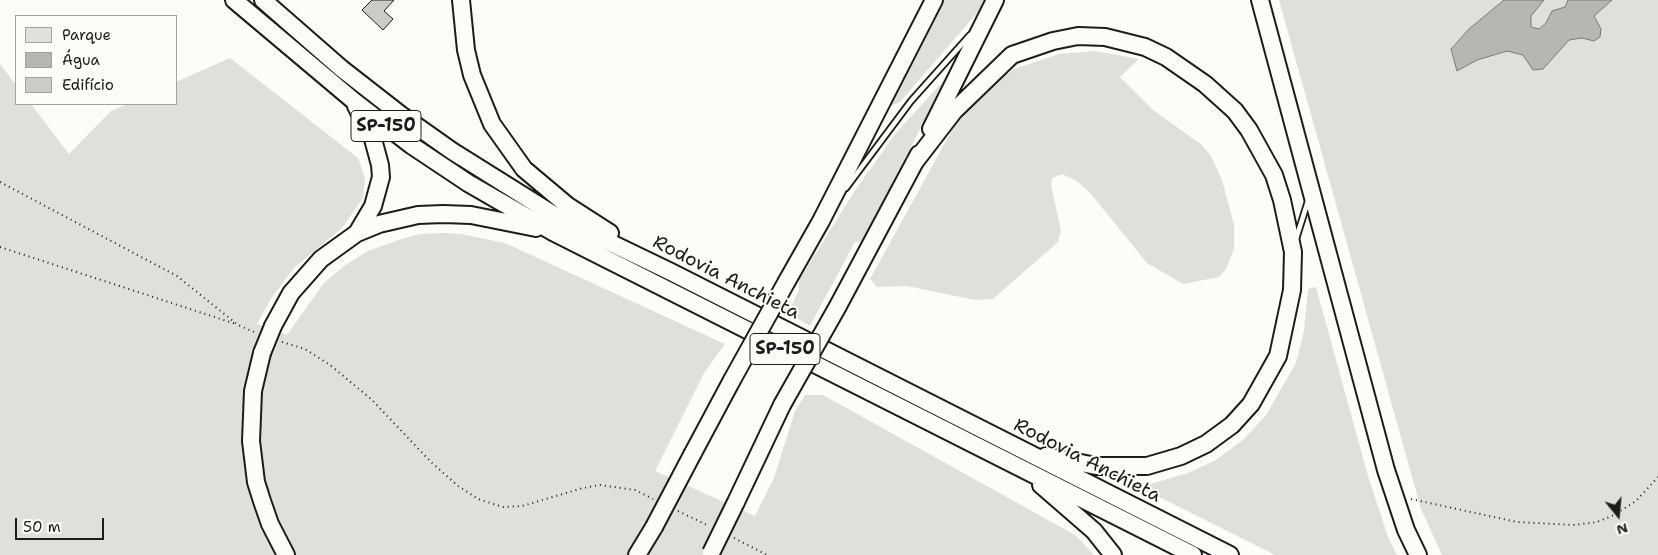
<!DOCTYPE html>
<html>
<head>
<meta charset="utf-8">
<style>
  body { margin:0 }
  #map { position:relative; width:1658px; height:555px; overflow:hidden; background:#fdfcf7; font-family:"Shantell Sans",sans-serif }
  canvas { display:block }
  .legend { position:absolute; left:15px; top:15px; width:162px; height:90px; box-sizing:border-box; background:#fdfcf7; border:1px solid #a3a29f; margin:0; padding:6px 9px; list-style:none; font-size:15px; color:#1c1c1c }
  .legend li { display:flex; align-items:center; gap:10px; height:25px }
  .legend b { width:25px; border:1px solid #a3a29f }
  .north { position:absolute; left:1593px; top:490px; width:50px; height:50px; -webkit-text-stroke:4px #fdfcf7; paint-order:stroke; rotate:163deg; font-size:14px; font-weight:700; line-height:20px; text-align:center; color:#1c1c1c }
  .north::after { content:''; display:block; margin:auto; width:18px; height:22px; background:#1c1c1c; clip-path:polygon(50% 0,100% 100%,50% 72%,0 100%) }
  .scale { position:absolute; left:15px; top:518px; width:89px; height:22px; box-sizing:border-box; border:2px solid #1c1c1c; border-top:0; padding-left:6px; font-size:15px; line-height:18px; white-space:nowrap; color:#1c1c1c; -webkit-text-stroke:4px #fdfcf7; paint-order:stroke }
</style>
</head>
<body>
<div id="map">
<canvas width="1658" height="555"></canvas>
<ul class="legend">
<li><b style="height:14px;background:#e0dfdb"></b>Parque</li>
<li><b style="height:14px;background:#b7b6b2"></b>Água</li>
<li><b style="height:14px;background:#cccbc8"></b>Edifício</li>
</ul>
<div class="north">N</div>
<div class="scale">50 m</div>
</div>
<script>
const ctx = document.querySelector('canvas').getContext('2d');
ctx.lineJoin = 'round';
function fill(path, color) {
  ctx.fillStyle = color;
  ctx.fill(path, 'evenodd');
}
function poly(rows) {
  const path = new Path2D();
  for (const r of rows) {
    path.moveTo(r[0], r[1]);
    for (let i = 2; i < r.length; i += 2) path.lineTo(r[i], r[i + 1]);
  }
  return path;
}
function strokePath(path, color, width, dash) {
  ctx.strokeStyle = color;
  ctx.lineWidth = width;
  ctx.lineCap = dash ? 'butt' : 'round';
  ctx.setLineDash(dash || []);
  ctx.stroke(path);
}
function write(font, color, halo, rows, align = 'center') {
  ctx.font = font + ' "Shantell Sans",sans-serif';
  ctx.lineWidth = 4;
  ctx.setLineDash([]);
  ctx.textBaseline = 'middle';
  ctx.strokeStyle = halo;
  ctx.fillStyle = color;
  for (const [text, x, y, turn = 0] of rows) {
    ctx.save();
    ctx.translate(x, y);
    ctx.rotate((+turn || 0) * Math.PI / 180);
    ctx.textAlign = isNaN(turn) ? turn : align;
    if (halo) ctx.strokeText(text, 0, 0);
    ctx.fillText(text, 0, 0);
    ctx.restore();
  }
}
const green = poly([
  [942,0,984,0,977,13,900,102,886,108],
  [1279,0,1504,0,1469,29,1451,48,1458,70,1477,60,1507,51,1523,55,1533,70,1543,69,1569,40,1582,38,1594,41,1601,28,1594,16,1612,0,1658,0,1658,555,1442,555,1421,509],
  [1544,0,1568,0,1565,7,1552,11,1546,23,1539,29,1530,27,1531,16],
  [1095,51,1139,59,1120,77,1153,110,1202,145,1211,156,1222,180,1234,225,1234,249,1226,269,1219,277,1183,284,1147,263,1091,194,1077,181,1062,174,1052,178,1051,185,1061,231,1058,242,993,299,975,300,907,286,877,287,870,279,957,121,980,95,1014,69,1059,54],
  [230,58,358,158,365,178,363,198,342,228,294,268,272,297,257,324,287,335,323,284,344,266,368,251,401,239,420,234,443,233,461,234,505,243,725,344,704,373,655,471,755,516,774,478,795,411,805,395,823,395,1075,535,1094,555,0,555,0,64,16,85,16,104,31,104,69,154,111,111,127,104,176,104,176,82],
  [946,78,863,241,855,242,810,326,788,313,799,290,799,280,854,192,895,134],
  [1316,287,1368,476,1388,537,1397,555,1275,555,1135,485,1150,484,1188,473,1216,460,1244,439,1266,415,1296,363,1304,331,1308,289]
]);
const water = poly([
  [1504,0,1544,0,1531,16,1531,27,1539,29,1546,23,1552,11,1565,7,1568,0,1612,0,1594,16,1601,29,1600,37,1594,41,1582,38,1569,40,1543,69,1533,70,1523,55,1507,51,1477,60,1457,71,1451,49,1469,29,1504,0]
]);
const building = poly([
  [372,0,394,0,384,11,393,19,383,30,362,10,372,0]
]);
const path = poly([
  [0,182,177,276,238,325,254,332],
  [0,247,236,324],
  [282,342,305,349,330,365,371,399,431,462,458,486,478,499,503,507,522,506,583,488,600,485,635,490,653,499],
  [1411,499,1517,522,1575,525,1597,522,1614,515,1636,501,1658,477],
  [678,511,709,526],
  [734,538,767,555]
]);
const service = poly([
  [846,188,911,101,970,35],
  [1296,239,1308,201]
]);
const motorway = poly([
  [234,0,354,101,411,145,468,183,553,232,1193,555],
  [263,0,342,69,401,115,452,151,559,218,671,272,1230,555],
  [461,0,466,50,472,75,492,124,524,169,568,206,610,233],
  [1260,0,1386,470,1406,530,1418,555],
  [356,106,373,139,380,165,381,177,373,206,357,233],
  [931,129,995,0],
  [914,163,954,111,1012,55,1053,41,1078,36,1105,37,1145,47,1166,57,1205,84,1235,111,1249,130,1274,175,1282,200,1293,252,1292,290,1278,356,1251,404,1232,425,1206,444,1181,456,1147,466,1096,466,1046,456],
  [787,281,821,221,934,0],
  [838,306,919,154],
  [273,326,291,293,321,259,357,233,379,224,418,215,443,214,471,215,536,228],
  [262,353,253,391,251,441,256,482,262,501,270,524,286,555],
  [693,453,732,380],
  [1041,485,1094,531,1113,555],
  [736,502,782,405],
  [637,555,654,527]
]);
const motorwayBridge = poly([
  [262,353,273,326],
  [732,380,787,281],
  [782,405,838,306],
  [654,527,693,453],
  [711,553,736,502]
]);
const shields = [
  [386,126,70],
  [785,349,70]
];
const shieldNames = [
  ["SP-150",386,126],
  ["SP-150",785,349]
];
const streetNames = [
  ["Rodovia Anchieta",726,278,27],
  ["Rodovia Anchieta",1087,461,27]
];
fill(green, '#e0dfdb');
fill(water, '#b7b6b2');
strokePath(water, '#797876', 1);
fill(building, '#cccbc8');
strokePath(building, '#1c1c1c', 1);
strokePath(service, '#1c1c1c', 8);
strokePath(motorway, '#1c1c1c', 20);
strokePath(path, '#1c1c1c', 2, [1, 4]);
strokePath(service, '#fdfcf7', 4.5);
strokePath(motorway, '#fdfcf7', 16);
strokePath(motorwayBridge, '#1c1c1c', 20, []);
strokePath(motorwayBridge, '#fdfcf7', 16);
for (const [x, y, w] of shields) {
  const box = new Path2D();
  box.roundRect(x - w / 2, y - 15.5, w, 31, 4);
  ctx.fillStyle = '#fdfcf7';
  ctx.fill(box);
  strokePath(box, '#1c1c1c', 1);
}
write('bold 18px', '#1c1c1c', null, shieldNames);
write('19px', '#1c1c1c', '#fdfcf7', streetNames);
</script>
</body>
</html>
